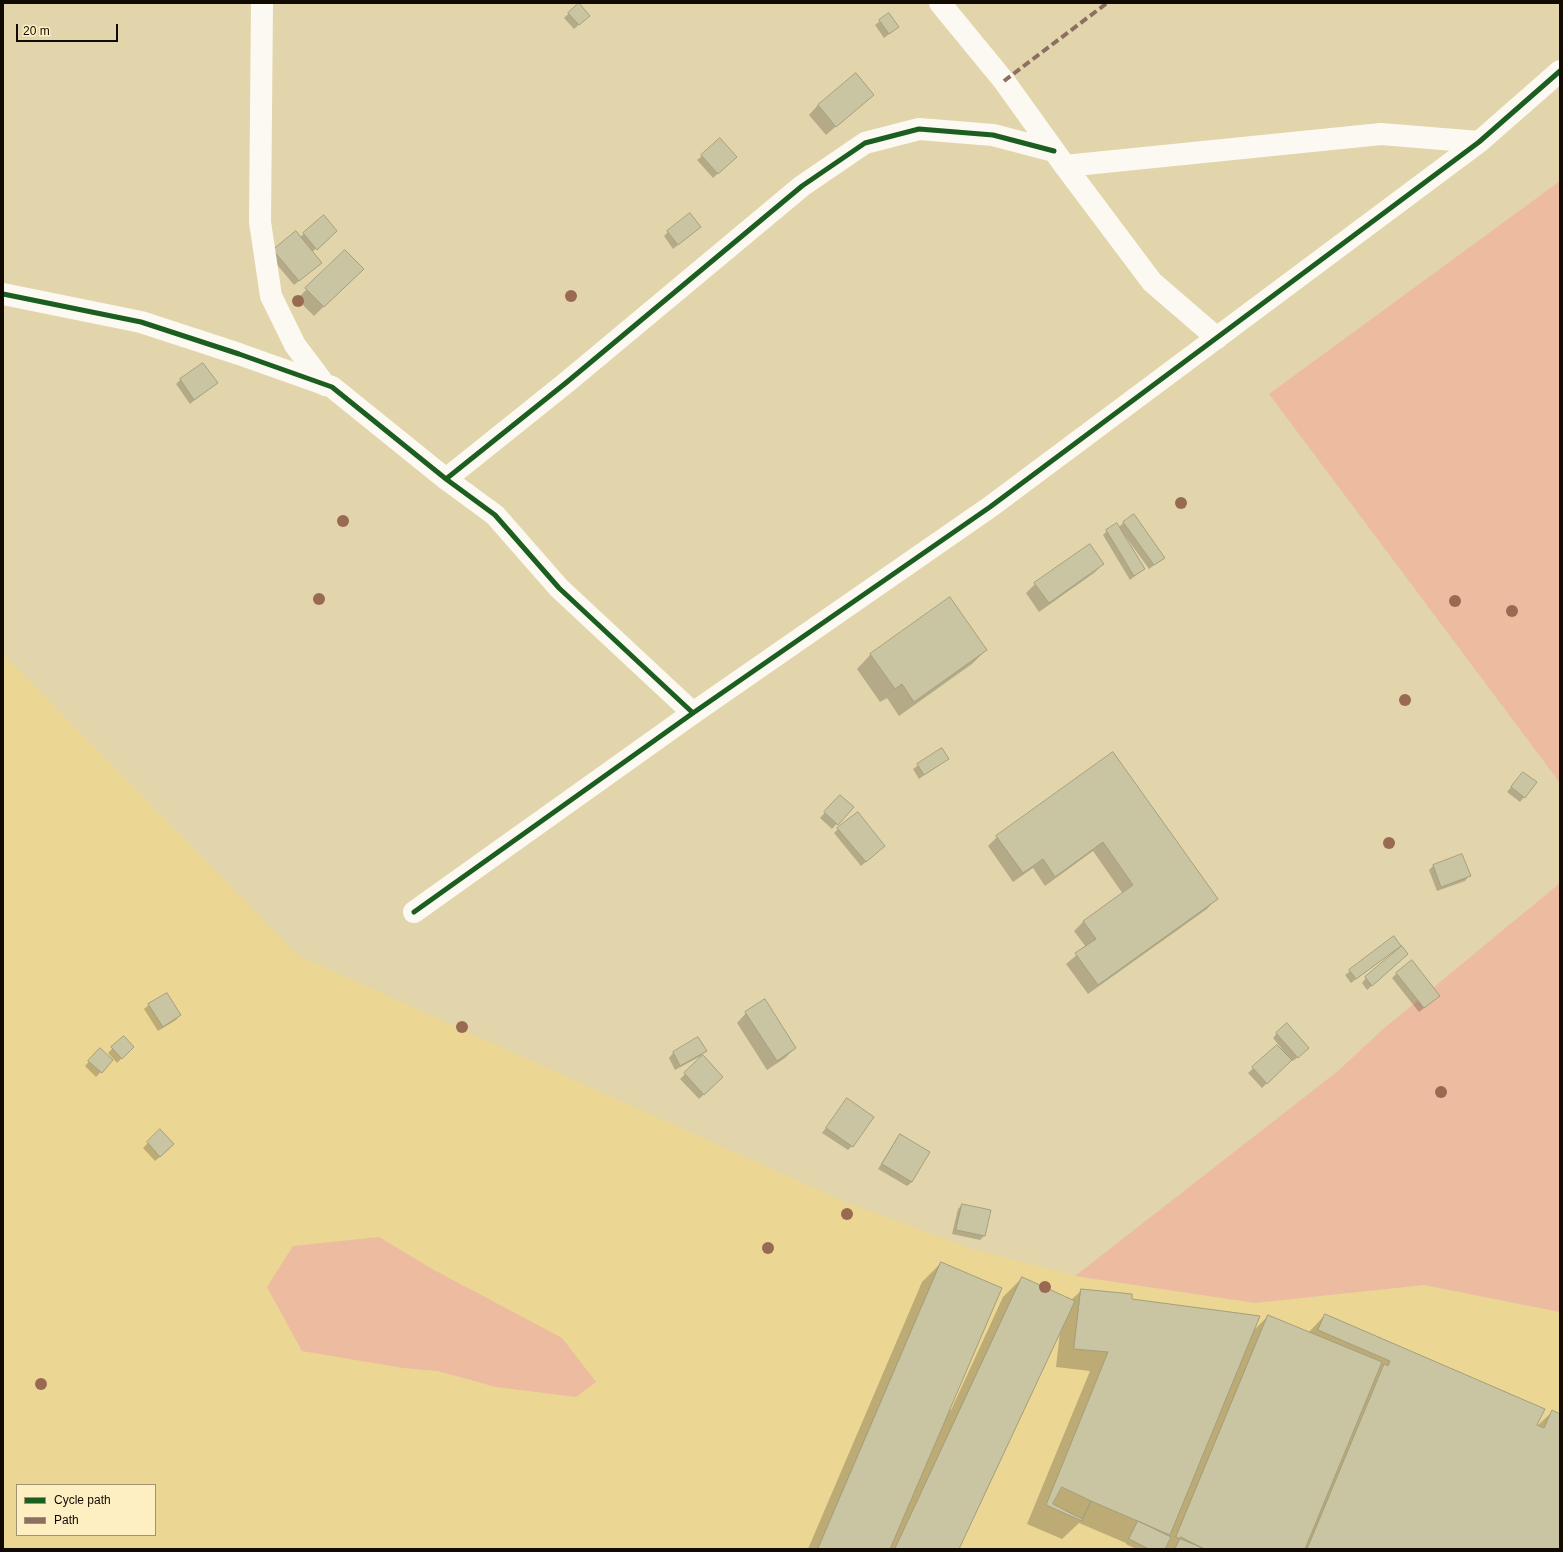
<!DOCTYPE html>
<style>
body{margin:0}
#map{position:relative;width:1563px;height:1552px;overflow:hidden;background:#e3d5ab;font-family:Arial,sans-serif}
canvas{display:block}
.frame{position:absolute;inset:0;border:4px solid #110a00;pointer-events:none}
.legend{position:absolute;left:16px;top:1484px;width:140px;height:52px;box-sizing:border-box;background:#feefc2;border:1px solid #9f9374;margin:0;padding:5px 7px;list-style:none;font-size:12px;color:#110a00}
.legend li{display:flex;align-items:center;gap:8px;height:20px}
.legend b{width:20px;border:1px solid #9f9374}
.scale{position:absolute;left:16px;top:24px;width:102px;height:18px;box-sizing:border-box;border:2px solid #110a00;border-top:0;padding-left:5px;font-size:12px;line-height:14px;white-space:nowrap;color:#110a00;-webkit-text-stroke:3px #feefc2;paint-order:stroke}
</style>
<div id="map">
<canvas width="1563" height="1552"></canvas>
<div class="frame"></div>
<ul class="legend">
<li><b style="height:5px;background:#1b5e20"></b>Cycle path</li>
<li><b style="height:5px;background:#8d6e63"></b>Path</li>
</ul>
<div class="scale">20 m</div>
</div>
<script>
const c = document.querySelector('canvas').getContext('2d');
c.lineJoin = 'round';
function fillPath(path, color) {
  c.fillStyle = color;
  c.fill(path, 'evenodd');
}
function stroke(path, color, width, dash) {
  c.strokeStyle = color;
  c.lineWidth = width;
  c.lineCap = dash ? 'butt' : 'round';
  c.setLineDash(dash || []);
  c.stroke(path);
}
fillPath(new Path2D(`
 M 3,654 L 299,956 L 845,1202 L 972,1249 L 1075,1276 L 1255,1303 L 1424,1285 L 1560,1312 L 1560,1549 L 3,1549 ZM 17,1485 L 155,1485 L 155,1535 L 17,1535 Z`), '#ebd693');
fillPath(new Path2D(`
 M 1560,181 L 1560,783 L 1269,394 Z
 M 1560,883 L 1560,1312 L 1424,1285 L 1255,1303 L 1075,1276 L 1338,1071 L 1382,1030 Z
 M 379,1237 L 434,1270 L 562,1338 L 596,1382 L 576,1397 L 496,1387 L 438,1371 L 403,1368 L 302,1351 L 267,1287 L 293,1246 Z`), '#ecbba0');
fillPath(new Path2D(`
 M 579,4 L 584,20 L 574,29 L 564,18 Z
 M 889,14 L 893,31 L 884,38 L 875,25 Z
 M 872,95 L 826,135 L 809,115 L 818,105 Z
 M 702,156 L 735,157 L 713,178 L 697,160 Z
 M 324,217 L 332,235 L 312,252 L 316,267 L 294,285 L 269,255 L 300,237 Z
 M 695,231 L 673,249 L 664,236 L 668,232 Z
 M 345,251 L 362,269 L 314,316 L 297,299 Z
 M 180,380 L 216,383 L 190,404 L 176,384 Z
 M 1124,522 L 1164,558 L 1149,569 L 1126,537 L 1125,538 L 1144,569 L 1130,580 L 1103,535 L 1107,531 L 1119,527 Z
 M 1103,564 L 1094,573 L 1039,612 L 1026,593 L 1035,584 Z
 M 986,650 L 972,664 L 899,716 L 887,698 L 880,702 L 857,669 L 871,654 Z
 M 941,749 L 947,758 L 919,779 L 913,769 Z
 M 1112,754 L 1216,899 L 1207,909 L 1088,994 L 1066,964 L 1086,947 L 1074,931 L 1083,922 L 1123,894 L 1093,851 L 1045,886 L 1033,868 L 1013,882 L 988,846 L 997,837 Z
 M 1523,773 L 1536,783 L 1520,802 L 1507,792 Z
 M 835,801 L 852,807 L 832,829 L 820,818 Z
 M 838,829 L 879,851 L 861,866 L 834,833 Z
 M 1433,866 L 1469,876 L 1465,881 L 1437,891 L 1429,870 Z
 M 1394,938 L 1395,950 L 1351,983 L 1345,975 Z
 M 1403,958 L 1367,990 L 1362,983 L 1366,978 Z
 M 1397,973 L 1434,1000 L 1419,1012 L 1392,978 Z
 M 149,1005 L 180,1015 L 176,1020 L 158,1031 L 144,1009 Z
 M 746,1013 L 795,1048 L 785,1058 L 767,1070 L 737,1023 Z
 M 1277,1033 L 1303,1053 L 1293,1061 L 1291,1059 L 1262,1088 L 1248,1073 L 1277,1046 L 1285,1055 L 1286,1054 L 1273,1038 Z
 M 124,1037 L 133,1047 L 117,1063 L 108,1053 Z
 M 698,1039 L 705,1051 L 701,1056 L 675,1070 L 669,1058 L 673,1053 Z
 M 100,1049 L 112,1060 L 96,1077 L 85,1066 Z
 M 703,1057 L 722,1077 L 699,1099 L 680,1079 Z
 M 847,1099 L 852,1146 L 848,1150 L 822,1133 Z
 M 160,1131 L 169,1149 L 155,1161 L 143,1148 Z
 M 900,1135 L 929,1152 L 912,1182 L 907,1186 L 878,1169 L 896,1140 Z
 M 962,1205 L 990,1211 L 984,1236 L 980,1240 L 952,1234 L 958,1209 Z
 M 941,1263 L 949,1409 L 951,1410 L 1003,1297 L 1022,1278 L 1071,1300 L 1082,1290 L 1131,1300 L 1253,1331 L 1268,1316 L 1308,1333 L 1325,1315 L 1535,1428 L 1552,1412 L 1560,1415 L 1560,1549 L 1136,1549 L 1126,1544 L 1126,1543 L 1079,1523 L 1062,1539 L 1027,1524 L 1090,1371 L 1056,1367 L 1060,1332 L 958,1549 L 808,1549 L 922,1282 Z`), '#0003');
const building = new Path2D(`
 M 579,3 L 590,16 L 579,25 L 568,13 Z
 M 889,13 L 899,27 L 889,34 L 879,20 Z
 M 856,73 L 874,95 L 836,127 L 818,105 Z
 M 720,138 L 737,157 L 718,174 L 701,155 Z
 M 690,213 L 701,227 L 678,245 L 667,231 Z
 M 324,215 L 337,231 L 317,250 L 303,233 Z
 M 296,231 L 322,263 L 299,281 L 273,250 Z
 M 345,250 L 364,269 L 324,307 L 305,288 Z
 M 203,363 L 218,383 L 194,400 L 180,379 Z
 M 1134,514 L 1165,558 L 1154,565 L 1123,522 Z
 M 1117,523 L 1145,569 L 1134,576 L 1106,530 Z
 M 1090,544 L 1104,564 L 1049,603 L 1034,583 Z
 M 950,597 L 987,650 L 914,702 L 902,684 L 895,689 L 870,654 Z
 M 942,748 L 949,759 L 924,775 L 917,764 Z
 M 1113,752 L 1218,899 L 1098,985 L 1075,953 L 1096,939 L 1083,921 L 1133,885 L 1103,842 L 1055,877 L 1043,859 L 1023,873 L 996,836 Z
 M 1523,772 L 1537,782 L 1525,798 L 1511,787 Z
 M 840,795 L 854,807 L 838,825 L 824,812 Z
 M 858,812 L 885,846 L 866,862 L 837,828 Z
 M 1462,854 L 1471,876 L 1441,887 L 1433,865 Z
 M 1394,936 L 1401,946 L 1356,979 L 1349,970 Z
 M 1402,946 L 1408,954 L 1372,986 L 1365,977 Z
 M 1412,960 L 1440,996 L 1424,1008 L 1396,973 Z
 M 167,993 L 181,1015 L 163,1027 L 148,1004 Z
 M 765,999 L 796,1048 L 777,1061 L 745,1012 Z
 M 1287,1023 L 1309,1048 L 1298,1058 L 1276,1033 Z
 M 124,1036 L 134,1047 L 122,1059 L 111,1047 Z
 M 698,1037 L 707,1051 L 680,1066 L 673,1052 Z
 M 1277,1045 L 1292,1060 L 1267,1084 L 1252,1067 Z
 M 100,1048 L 113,1060 L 102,1073 L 88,1061 Z
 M 703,1055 L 723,1077 L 704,1095 L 684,1073 Z
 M 847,1098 L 874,1117 L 853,1147 L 826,1128 Z
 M 160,1129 L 174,1144 L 160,1157 L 147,1142 Z
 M 900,1134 L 930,1152 L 912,1182 L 882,1164 Z
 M 962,1204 L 991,1210 L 985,1236 L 956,1230 Z
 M 941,1262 L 1002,1288 L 890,1549 L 818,1549 Z
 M 1022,1277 L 1075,1301 L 959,1549 L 895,1549 Z
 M 1081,1289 L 1132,1294 L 1132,1299 L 1260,1316 L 1170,1535 L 1091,1501 L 1082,1521 L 1046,1505 L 1108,1352 L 1074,1349 Z
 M 1325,1314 L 1545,1409 L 1537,1425 L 1544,1428 L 1552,1410 L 1560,1414 L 1560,1549 L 1307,1549 L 1384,1364 L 1388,1366 L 1390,1361 L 1318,1330 Z
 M 1268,1315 L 1382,1362 L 1305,1549 L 1205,1549 L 1176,1537 Z
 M 1062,1487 L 1091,1501 L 1082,1519 L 1053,1504 Z
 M 1138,1521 L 1171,1537 L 1165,1549 L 1149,1549 L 1129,1539 Z
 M 1181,1537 L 1204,1549 L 1175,1549 Z`);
fillPath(building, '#c9c4a1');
stroke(building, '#a49f7d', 1);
stroke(new Path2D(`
 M 262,3 L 260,222 L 271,296 L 295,345 L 325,385
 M 940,3 L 1004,81 L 1065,166 L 1152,282 L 1217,338
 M 1065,166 L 1381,134 L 1479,142
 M 3,294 L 141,322 L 239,354 L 332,387 L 446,479 L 495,515 L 559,588 L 693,713
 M 446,479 L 567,382 L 802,186 L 865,143 L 919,129 L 993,135 L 1054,151
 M 414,912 L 693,713 L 990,507 L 1479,142 L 1560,71`), '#fbf9f2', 22);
stroke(new Path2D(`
 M 1004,81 L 1107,3`), '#8d6e63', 4, [8, 4]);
stroke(new Path2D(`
 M 3,294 L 141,322 L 239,354 L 332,387 L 446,479 L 495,515 L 559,588 L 693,713
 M 446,479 L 567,382 L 802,186 L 865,143 L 919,129 L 993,135 L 1054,151
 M 414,912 L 693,713 L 990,507 L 1479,142 L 1560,71`), '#1b5e20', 5);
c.fillStyle = '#996a51';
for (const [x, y] of [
 [571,296],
 [298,301],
 [1181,503],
 [343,521],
 [319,599],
 [1455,601],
 [1512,611],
 [1405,700],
 [1389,843],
 [462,1027],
 [1441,1092],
 [847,1214],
 [768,1248],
 [1045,1287],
 [41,1384]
]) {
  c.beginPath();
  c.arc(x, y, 6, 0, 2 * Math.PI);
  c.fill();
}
</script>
